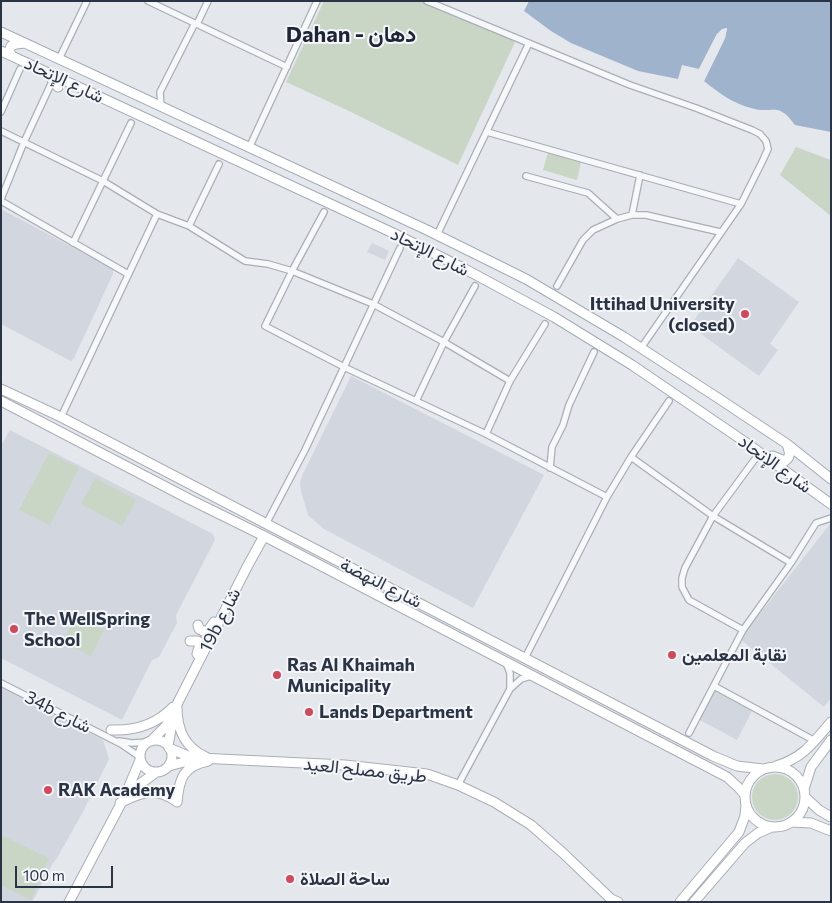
<!DOCTYPE html>
<meta charset="utf-8">
<style>
body{margin:0}
#map{position:relative;width:832px;height:903px;overflow:hidden;background:#e4e7ec;font-family:Commissioner,sans-serif}
canvas{display:block}
.frame{position:absolute;inset:0;border:2px solid #2b3445;pointer-events:none}
.scale{position:absolute;left:15px;top:866px;width:98px;height:22px;box-sizing:border-box;border:2px solid #2b3445;border-top:0;padding-left:6px;font-size:15px;line-height:18px;white-space:nowrap;color:#2b3445;-webkit-text-stroke:4px #f4f6f9;paint-order:stroke}
</style>
<div id="map">
<canvas width="832" height="903"></canvas>
<div class="frame"></div>
<div class="scale">100 m</div>
</div>
<script>
const c = document.querySelector('canvas').getContext('2d');
c.lineJoin = 'round';
function fillPath(path, color) {
  c.fillStyle = color;
  c.fill(path, 'evenodd');
}
function stroke(path, color, width, dash) {
  c.strokeStyle = color;
  c.lineWidth = width;
  c.lineCap = dash ? 'butt' : 'round';
  c.setLineDash(dash || []);
  c.stroke(path);
}
function label(font, color, halo, rows, align = 'center') {
  c.font = font + ' Commissioner,Vazirmatn,sans-serif';
  c.lineWidth = 4;
  c.setLineDash([]);
  c.textBaseline = 'middle';
  c.strokeStyle = halo;
  c.fillStyle = color;
  for (const [text, x, y, turn = 0] of rows) {
    c.save();
    c.translate(x, y);
    c.rotate((+turn || 0) * Math.PI / 180);
    c.textAlign = isNaN(turn) ? turn : align;
    if (halo) c.strokeText(text, 0, 0);
    c.fillText(text, 0, 0);
    c.restore();
  }
}
fillPath(new Path2D(`
 M 1,209 L 113,269 L 113,274 L 74,358 L 71,361 L 1,324 Z
 M 372,243 L 389,251 L 385,260 L 367,252 Z
 M 738,258 L 799,302 L 770,344 L 778,350 L 759,376 L 690,326 Z
 M 351,376 L 544,475 L 473,608 L 324,529 L 308,515 L 301,491 L 300,482 L 303,474 Z
 M 10,430 L 213,534 L 215,540 L 176,615 L 177,623 L 159,657 L 152,660 L 122,720 L 1,658 L 1,446 Z
 M 830,524 L 831,698 L 824,707 L 740,639 Z
 M 1,688 L 103,740 L 109,759 L 83,812 L 57,858 L 53,863 L 32,902 L 1,902 Z
 M 713,690 L 752,711 L 737,740 L 698,719 Z`), '#d2d6de');
fillPath(new Path2D(`
 M 324,1 L 432,1 L 499,30 L 515,42 L 458,165 L 349,111 L 286,82 Z
 M 796,147 L 831,160 L 831,216 L 780,175 Z
 M 548,152 L 581,162 L 577,180 L 543,170 Z
 M 49,453 L 79,468 L 50,525 L 19,510 Z
 M 95,478 L 136,500 L 122,526 L 81,504 Z
 M 76,616 L 104,630 L 91,656 L 63,642 Z
 M752 797a23 23 0 1 1 46 0a23 23 0 1 1-46 0Z
 M 1,835 L 49,858 L 31,900 L 1,885 Z`), '#c9d6c5');
fillPath(new Path2D(`
 M 529,1 L 831,1 L 831,132 L 795,125 C 777,100 773,115 751,108 C 732,103 719,93 704,81 L 725,38 L 727,28 L 717,34 L 699,69 L 682,65 L 678,79 L 638,71 L 571,43 L 551,31 L 524,11 Z`), '#9fb4cc');
fillPath(new Path2D(`
 M 727,28 L 725,38 L 704,81 L 702,80 L 723,37 L 724,31 L 719,36 L 701,71 L 698,72 L 699,69 L 717,34 L 722,29 Z`), '#e4e7ec');
const street = new Path2D(`
 M 148,1 L 287,67
 M 427,1 L 630,85 L 696,108 L 752,130 L 760,134 L 766,141 L 768,149 L 763,160 L 741,204 L 641,348
 M 197,24 L 208,1
 M 59,59 L 87,1
 M 161,106 L 160,92 L 195,23
 M 1,112 L 20,69
 M 1,131 L 103,181 L 157,214 L 189,226 L 245,261 L 268,264 L 292,271 L 373,304 L 444,342 L 510,381
 M 487,132 L 741,204
 M 249,148 L 317,1
 M 526,176 L 588,193 L 617,219
 M 1,199 L 24,142 L 51,84
 M 1,201 L 128,274
 M 324,212 L 292,271 L 265,326 L 344,367 L 486,434 L 607,497
 M 632,215 L 640,175
 M 189,226 L 219,164
 M 437,235 L 529,43
 M 73,243 L 131,123
 M 557,286 L 583,240 L 593,230 L 617,219 L 632,215 L 646,215 L 720,232
 M 416,401 L 444,342 L 475,286
 M 61,417 L 157,214
 M 486,434 L 510,381 L 545,324
 M 631,457 L 713,516 L 791,563
 M 550,468 L 552,447 L 563,425 L 569,405 L 594,352
 M 266,524 L 305,450 L 400,248
 M 743,630 L 689,600 L 682,587 L 682,578 L 685,568 L 713,516 L 755,459
 M 525,658 L 607,497 L 631,457 L 669,401
 M 506,663 L 510,673 L 510,689
 M 1,683 L 121,744 L 140,757
 M 714,686 L 815,741
 M 689,733 L 743,630 L 791,563 L 816,523 L 831,518
 M 119,741 L 132,743 L 148,742
 M 458,785 L 510,689 L 521,679 L 531,676`);
const secondary = new Path2D(`
 M 1,389 L 61,417 L 713,756 L 737,766 L 763,769
 M 1,401 L 189,499 L 264,536 L 727,777 L 739,788 L 745,795
 M 198,625 L 199,629 L 203,631 L 208,631 L 214,622
 M 190,641 L 198,641 L 200,644 L 197,654
 M 177,707 C 177,729 184,747 206,757
 M 111,730 C 135,731 156,725 173,707
 M140 756a16 16 0 1 1 32 0a16 16 0 1 1-32 0Z
 M 151,741 L 166,726 L 171,716 L 247,567 L 264,536
 M 168,746 L 173,718
 M 169,748 L 188,756 L 199,758 L 345,765 L 427,774 L 458,785 L 494,802 L 531,825 L 563,853 L 611,899 L 618,902
 M 169,766 L 195,759
 M 776,766 C 803,758 813,743 831,722
 M745 797a30 30 0 1 1 60 0a30 30 0 1 1-60 0Z
 M 804,789 L 811,767 L 831,740
 M 125,795 L 155,773
 M 805,797 L 819,810 L 831,817
 M 177,802 C 179,779 183,766 208,761
 M 120,803 C 142,792 156,786 177,802
 M 791,822 L 811,823 L 831,831
 M 69,902 L 125,796 L 140,760
 M 680,902 L 739,832 L 745,816 L 746,805
 M 694,902 L 745,843 L 758,833 L 772,827`);
const primary = new Path2D(`
 M 1,32 L 427,230 L 526,279 L 624,337 L 718,398 L 787,444 L 831,479
 M 1,51 L 393,233 L 465,269 L 554,317 L 632,365 L 745,442 L 831,504
 M 12,56 L 9,51 L 11,46 L 16,44 L 25,43
 M 49,75 L 58,87
 M 772,456 L 785,461 C 792,456 789,451 787,444`);
stroke(street, '#a9aeb7', 8);
stroke(secondary, '#a9aeb7', 11);
stroke(primary, '#a3abb8', 11);
stroke(street, '#f7f8fa', 5.5);
stroke(secondary, '#fff', 9);
stroke(primary, '#fff', 9);
for (const [x, y, r, color] of [
 [745,314,5,"#d1495b"],
 [14,629,5,"#d1495b"],
 [672,655,5,"#d1495b"],
 [277,675,5,"#d1495b"],
 [309,712,5,"#d1495b"],
 [48,790,5,"#d1495b"],
 [290,879,5,"#d1495b"]
]) {
  const dot = new Path2D();
  dot.arc(x, y, r, 0, 2 * Math.PI);
  c.fillStyle = color;
  c.fill(dot);
  stroke(dot, '#f4f6f9', 2);
}
label('18px', '#2b3445', '#f4f6f9', [
 ["شارع الإتحاد",64,80,25],
 ["شارع الإتحاد",430,252,27],
 ["شارع الإتحاد",775,464,36],
 ["شارع النهضة",381,583,27],
 ["19b شارع",220,620,-63],
 ["34b شارع",58,712,27],
 ["طريق مصلح العيد",365,770,6]
]);
label('bold 18px', '#2b3445', '#f4f6f9', [
 ["Ittihad University",735,304,"right"],
 ["(closed)",735,325,"right"],
 ["The WellSpring",24,619],
 ["School",24,640],
 ["نقابة المعلمين",682,655],
 ["Ras Al Khaimah",287,665],
 ["Municipality",287,686],
 ["Lands Department",319,712],
 ["RAK Academy",58,790],
 ["ساحة الصلاة",300,879]
], 'left');
label('bold 22px', '#1d2536', '#f4f6f9', [
 ["Dahan - دهان",351,35]
]);
</script>
